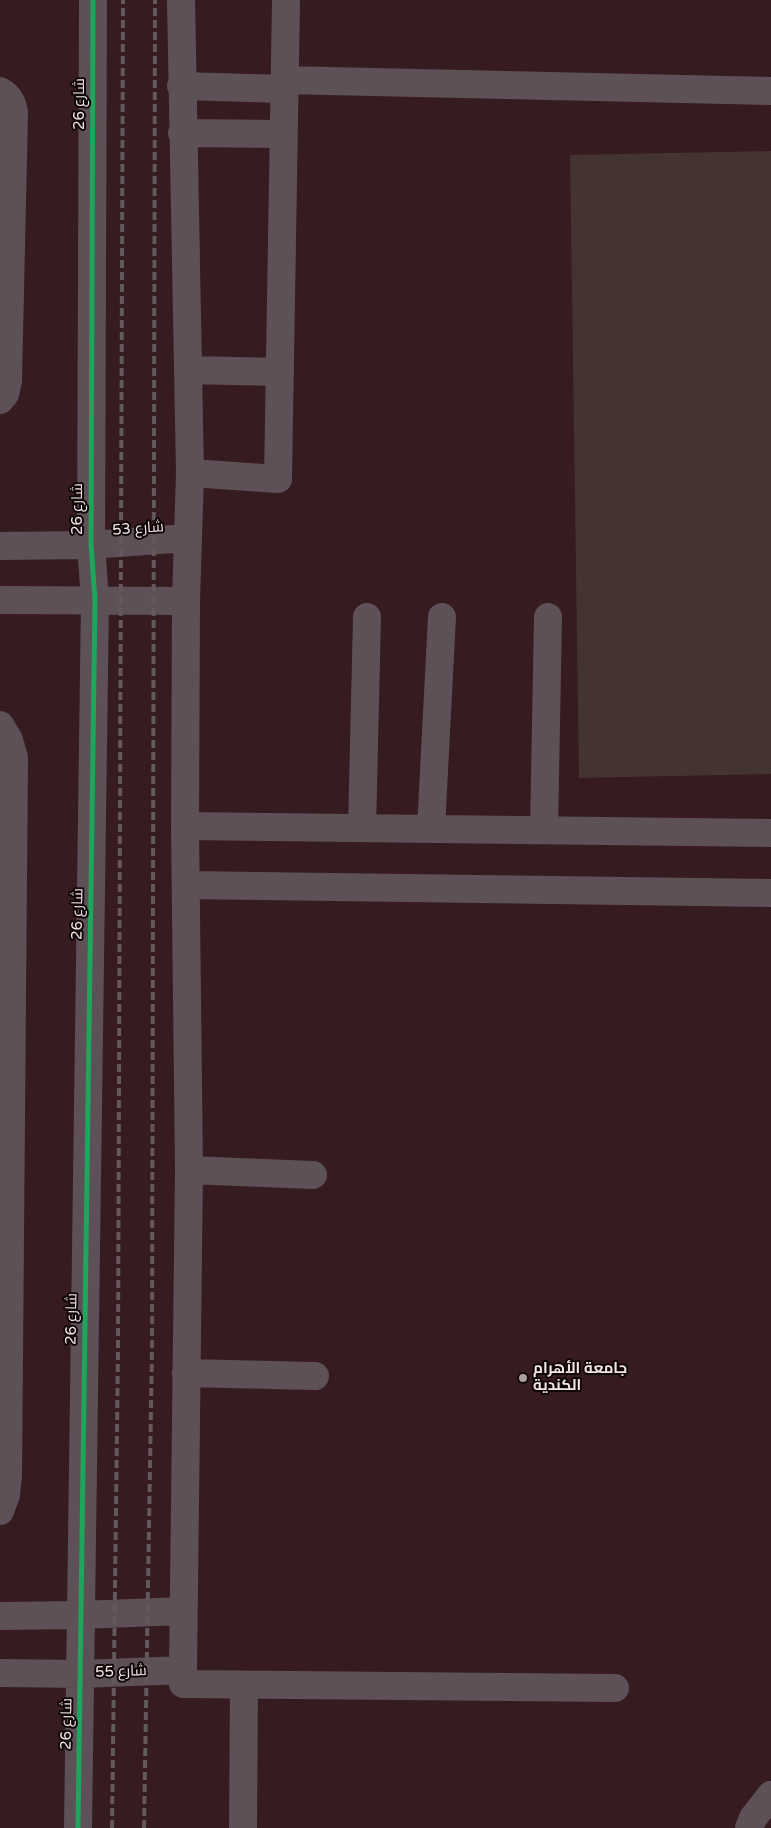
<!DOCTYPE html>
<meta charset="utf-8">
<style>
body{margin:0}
canvas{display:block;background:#281c1e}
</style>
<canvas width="771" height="1828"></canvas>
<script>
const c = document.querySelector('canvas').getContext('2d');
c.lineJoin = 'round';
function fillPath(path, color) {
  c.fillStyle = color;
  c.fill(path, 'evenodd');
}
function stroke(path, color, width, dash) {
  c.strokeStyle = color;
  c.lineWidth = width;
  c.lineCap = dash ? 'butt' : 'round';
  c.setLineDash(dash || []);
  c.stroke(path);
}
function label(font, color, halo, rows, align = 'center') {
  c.font = font + ' "Varela Round",Cairo,sans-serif';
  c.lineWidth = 4;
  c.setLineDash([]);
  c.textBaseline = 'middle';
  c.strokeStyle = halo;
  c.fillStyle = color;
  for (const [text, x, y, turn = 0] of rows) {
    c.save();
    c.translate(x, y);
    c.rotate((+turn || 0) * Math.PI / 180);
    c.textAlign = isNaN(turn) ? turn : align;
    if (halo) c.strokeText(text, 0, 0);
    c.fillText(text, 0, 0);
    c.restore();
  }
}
fillPath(new Path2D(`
 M 0,0 L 771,0 L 771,1828 L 0,1828 Z`), '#361b20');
fillPath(new Path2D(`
 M 771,151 L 771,774 L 579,778 L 570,155 Z`), '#433331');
stroke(new Path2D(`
 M 284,80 L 771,91
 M 181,86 L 284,89
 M 0,91 C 9,96 13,103 14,113 L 8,381 L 5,394 L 0,400
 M 182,133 L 283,134
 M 188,370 L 280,372
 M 190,473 L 278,479 L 286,0
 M 0,546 L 91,545 L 187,538
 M 0,600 L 186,601
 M 0,725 L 9,740 L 14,758 L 8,1476 L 6,1495 L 0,1511
 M 185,826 L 771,833
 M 362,828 L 367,617
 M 431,829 L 442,617
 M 544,830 L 548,617
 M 186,885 L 771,893
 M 189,1170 L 313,1175
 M 186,1373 L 315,1376
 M 0,1616 L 81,1615 L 183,1611
 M 0,1673 L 81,1674 L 183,1670 L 189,1170 L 185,826 L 186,601 L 190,473 L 181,0
 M 183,1684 L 615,1688
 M 78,1828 L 95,600 L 91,545 L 93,0
 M 243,1828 L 244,1685
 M 749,1828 L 753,1818 L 771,1795`), '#5d5057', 28);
stroke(new Path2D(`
 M 112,1828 L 118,1350 L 123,0
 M 144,1828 L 152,1347 L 155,0`), '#64585d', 4, [8, 4]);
stroke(new Path2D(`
 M 78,1828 L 95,600 L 91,545 L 93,0`), '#20a55d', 5);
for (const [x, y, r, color] of [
 [523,1378,5,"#ad9fa1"]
]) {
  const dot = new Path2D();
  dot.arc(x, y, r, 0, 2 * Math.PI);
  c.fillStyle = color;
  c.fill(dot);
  stroke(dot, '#0f0607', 2);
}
label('15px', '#f5e5e7', '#0f0607', [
 ["شارع 26",80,104,-90],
 ["شارع 26",78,509,-90],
 ["شارع 53",138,529,-4],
 ["شارع 26",78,914,-89],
 ["شارع 26",72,1319,-89],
 ["شارع 55",121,1672,-2],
 ["شارع 26",67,1724,-89]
]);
label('bold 15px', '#f5e5e7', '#0f0607', [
 ["جامعة الأهرام",533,1369],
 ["الكندية",533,1386]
], 'left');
</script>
